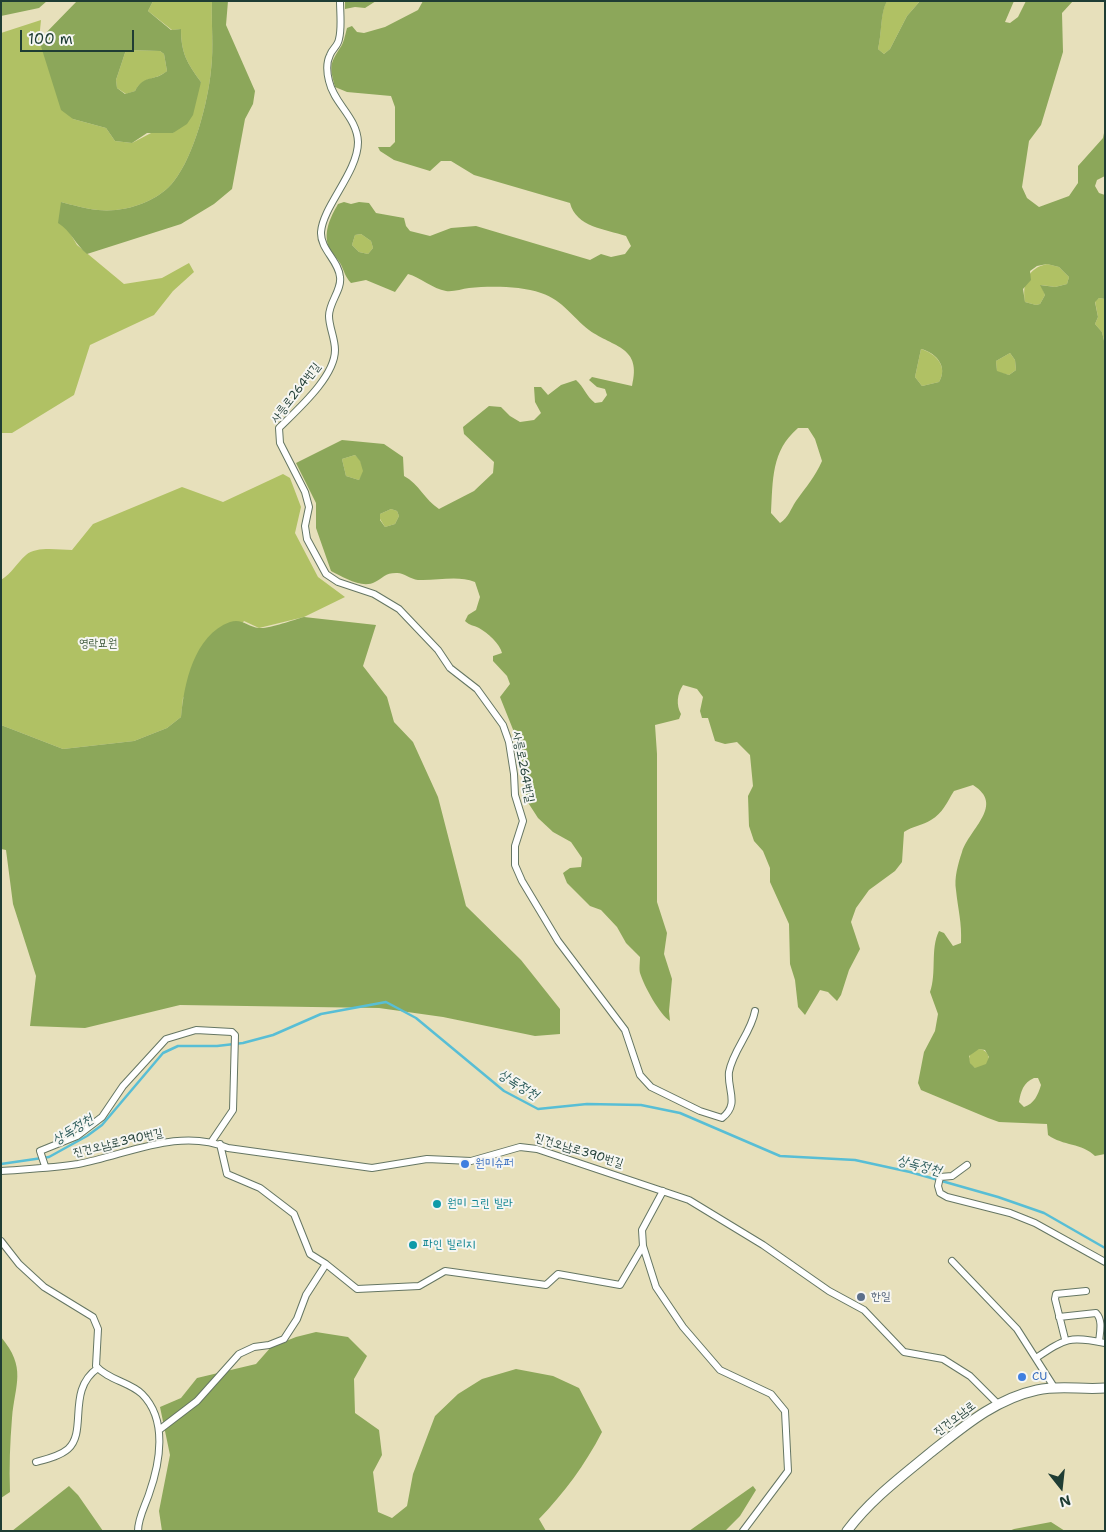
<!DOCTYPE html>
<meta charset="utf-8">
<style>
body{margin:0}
#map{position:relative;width:1106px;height:1532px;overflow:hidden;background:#e7e0bb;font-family:"Shantell Sans",sans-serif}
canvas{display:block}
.frame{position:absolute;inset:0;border:2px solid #1f3d34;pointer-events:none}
.north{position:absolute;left:1036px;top:1462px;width:50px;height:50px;-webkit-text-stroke:4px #f6f6f2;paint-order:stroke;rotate:164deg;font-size:14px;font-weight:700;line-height:20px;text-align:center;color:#1f3d34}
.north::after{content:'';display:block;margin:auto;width:18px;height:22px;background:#1f3d34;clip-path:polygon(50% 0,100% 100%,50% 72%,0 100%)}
.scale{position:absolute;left:20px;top:30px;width:114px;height:22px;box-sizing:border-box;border:2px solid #1f3d34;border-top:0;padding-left:6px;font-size:15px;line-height:18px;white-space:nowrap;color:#1f3d34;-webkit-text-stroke:4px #f6f6f2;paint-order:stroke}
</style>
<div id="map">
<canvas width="1106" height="1532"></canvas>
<div class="frame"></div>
<div class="north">N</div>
<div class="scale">100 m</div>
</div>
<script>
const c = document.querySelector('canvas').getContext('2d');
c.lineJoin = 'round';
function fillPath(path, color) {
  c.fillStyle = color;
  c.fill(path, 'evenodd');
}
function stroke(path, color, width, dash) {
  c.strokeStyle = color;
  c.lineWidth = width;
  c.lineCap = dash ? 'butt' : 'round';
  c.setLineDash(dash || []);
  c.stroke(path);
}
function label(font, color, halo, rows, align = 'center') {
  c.font = font + ' "Shantell Sans","Poor Story",sans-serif';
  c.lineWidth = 4;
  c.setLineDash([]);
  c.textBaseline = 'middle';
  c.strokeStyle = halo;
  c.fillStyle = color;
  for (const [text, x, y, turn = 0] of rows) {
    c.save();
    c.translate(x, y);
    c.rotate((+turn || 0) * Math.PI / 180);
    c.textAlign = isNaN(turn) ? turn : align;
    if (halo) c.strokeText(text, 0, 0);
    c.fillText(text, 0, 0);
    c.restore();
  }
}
fillPath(new Path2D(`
 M 153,1 L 212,1 C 211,24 214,47 211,70 C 208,102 194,156 174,181 C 158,202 124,213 98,210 C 86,209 73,205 61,202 L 67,228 L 77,245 L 124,284 L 162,278 L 189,263 L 194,272 L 173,291 L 154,315 L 90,345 L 74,395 L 12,433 L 1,433 L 1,33 L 41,20 L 39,40 L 73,119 L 106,128 L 115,141 L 132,143 L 153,132 L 173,133 L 201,82 C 187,63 181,53 181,29 L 172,30 L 148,11 Z
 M 887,1 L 920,1 L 907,16 L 890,49 L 884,54 L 878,49 C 882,34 880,12 887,1 Z
 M 126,50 L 160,51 L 164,54 L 167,71 C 155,81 143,76 135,91 L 126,94 L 117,88 L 116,80 Z
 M 361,234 L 371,241 L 373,248 L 368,254 L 359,252 L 352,245 L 355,235 Z
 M 1047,264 L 1059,267 L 1069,277 L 1067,284 L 1055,287 L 1041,285 L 1045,295 L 1040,304 L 1036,305 L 1025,302 C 1022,283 1028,268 1047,264 Z
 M 1099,298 L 1105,299 L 1105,345 L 1102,332 L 1095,324 L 1098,317 L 1095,301 Z
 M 921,349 C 937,354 948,367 939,382 L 922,386 L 915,377 Z
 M 1010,353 L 1015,360 L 1016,370 L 1009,375 L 997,372 L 996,361 Z
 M 355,455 L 360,460 L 364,471 L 359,480 L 346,476 L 342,459 Z
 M 283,474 L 290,478 L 301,507 L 295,533 L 318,577 L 345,597 L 304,617 L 259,628 L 244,621 L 183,698 L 181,717 L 167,728 L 134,741 L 63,749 L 1,725 L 1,580 C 12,573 16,564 26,555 C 36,546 59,550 72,550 L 93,524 L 182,487 L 223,502 Z
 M 391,509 L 397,511 L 399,516 L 395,524 L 385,527 L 380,519 L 380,514 Z
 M969 1059a10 10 0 1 1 20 0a10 10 0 1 1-20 0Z`), '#b0c164');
fillPath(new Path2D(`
 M 1,1 L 47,1 L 39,8 L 1,16 Z
 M 77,1 L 153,1 L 148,11 L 171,30 L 181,29 C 181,53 187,63 201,82 L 193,115 L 187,124 L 173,133 L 147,133 L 132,143 L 115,141 L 106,128 L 73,119 L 61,110 L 39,40 ZM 126,50 L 160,51 L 164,54 L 167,71 C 154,82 144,74 135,91 L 125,94 L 117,88 L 116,80 Z
 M 212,1 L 228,1 L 226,25 L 255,91 L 253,104 L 245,119 L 232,189 L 214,204 L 181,224 L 87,254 C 75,244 71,231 58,223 L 61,202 C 73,205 86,209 98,210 C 124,213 158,202 174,181 C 194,156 208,102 211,70 C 214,47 211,24 212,1 Z
 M 345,1 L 376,1 L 365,8 L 355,7 L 345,9 Z
 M 423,1 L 887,1 C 880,13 882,34 878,49 L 884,54 L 890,49 L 907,16 L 920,1 L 1014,1 L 1005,22 L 1010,23 L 1018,17 L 1026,1 L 1073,1 L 1062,13 L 1063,52 L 1041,125 L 1029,141 L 1022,187 L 1027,198 L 1039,207 L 1069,196 L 1078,183 L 1078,166 L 1103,138 L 1105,128 L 1105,176 L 1097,180 L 1095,186 L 1099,193 L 1105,195 L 1105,299 L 1099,298 L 1095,302 L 1098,317 L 1095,324 L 1102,332 L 1105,345 L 1105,1154 L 1095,1156 C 1082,1143 1063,1146 1048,1135 L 1047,1124 L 999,1122 L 988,1118 L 921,1090 L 918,1083 L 924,1052 L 935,1031 L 938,1014 L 930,992 C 937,973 930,949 939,931 L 944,933 L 953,946 L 961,943 C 962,922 958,910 956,890 C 954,878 958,864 962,852 C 970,828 1005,805 973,785 L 954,791 C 947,802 943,813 931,820 C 923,825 913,826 904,832 L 902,862 L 895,871 L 869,890 L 856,908 L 851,922 L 860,949 L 849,970 L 841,995 L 837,1001 L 828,992 L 820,990 L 805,1015 L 798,1007 L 795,980 L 790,964 L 789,924 L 770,882 L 770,868 L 763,851 L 754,841 L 749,826 L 748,796 L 753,786 L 750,755 L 737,742 L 725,744 L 715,741 L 708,718 L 702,718 L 700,711 L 703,697 L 697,689 L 683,685 C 677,694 676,705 681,714 L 679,719 L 655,725 L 657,754 L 657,902 L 667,933 L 664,954 L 672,979 L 669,1011 L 670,1021 C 660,1015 644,986 640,973 C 639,969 640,962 640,957 L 626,943 L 617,927 L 601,910 L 590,906 L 567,883 L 563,873 L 570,868 L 581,867 L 582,858 L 571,842 L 553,832 L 538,818 L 527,801 L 520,747 L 500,697 L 510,684 L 507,676 L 493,661 L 493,656 L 502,653 C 500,644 488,633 479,628 C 473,625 470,626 465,621 L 468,615 L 476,610 L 480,597 L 475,582 C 457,575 437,581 418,580 C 410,579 403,572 396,573 C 385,573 383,578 375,582 C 362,589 343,577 331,571 L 316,528 L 316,503 L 296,463 L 342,440 L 384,444 L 403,457 L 404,476 C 419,484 425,500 439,509 L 474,491 L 493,473 L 494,462 L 464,434 L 463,427 L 489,406 L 501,407 L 510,416 L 520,422 L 534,420 L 541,413 L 535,402 L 534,387 L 541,387 L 548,395 L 561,385 L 576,380 C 584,387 586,396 595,403 L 602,402 L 607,395 L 605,389 L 597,387 L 589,380 L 592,377 L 632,386 C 642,346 614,348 589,330 C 572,317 564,301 541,293 C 520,286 491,286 469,288 C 462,289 453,292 446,291 C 433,289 420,277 408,274 L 395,292 L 366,280 L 351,283 C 345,277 344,270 340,263 C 337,258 333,254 330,250 C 322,234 330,218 338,204 L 344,202 L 351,204 L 359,202 L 369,203 L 376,213 L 404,218 L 406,226 L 410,231 L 430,236 L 451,228 L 476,226 L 590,260 L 601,254 L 611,257 L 625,254 L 631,246 L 626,236 C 605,229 576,227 570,203 L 474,175 L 451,161 L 441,161 L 430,171 L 394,160 L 380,151 L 378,147 L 390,147 L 395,142 L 395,107 L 391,96 L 347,92 L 335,87 C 330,67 329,65 340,48 C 344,43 345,35 347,28 L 352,26 L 357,32 L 364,33 L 385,27 L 418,10 ZM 361,234 L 371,241 L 373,248 L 368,254 L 359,252 L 352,245 L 355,235 ZM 1047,264 L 1059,267 L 1069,277 L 1067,284 L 1055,287 L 1040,285 L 1045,295 L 1040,304 L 1036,305 L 1025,302 L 1023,289 L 1031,280 L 1030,271 L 1037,266 ZM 921,349 C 937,353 948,367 939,382 L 922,386 L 915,377 ZM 1010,353 L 1015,360 L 1016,370 L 1009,375 L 997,371 L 996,361 ZM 798,428 L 808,428 L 815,439 L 822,461 C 815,477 806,487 796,501 C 790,510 789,517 780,523 L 771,513 C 773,480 771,451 798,428 ZM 355,455 L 360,461 L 363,471 L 359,480 L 346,476 L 342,459 ZM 391,509 L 397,511 L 399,516 L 395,524 L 385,527 L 380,520 L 380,514 ZM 979,1049 L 985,1050 L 989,1057 L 986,1064 L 975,1068 L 970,1063 L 969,1056 ZM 1034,1078 L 1038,1078 L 1041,1085 C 1038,1095 1034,1104 1024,1107 L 1019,1102 C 1021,1091 1023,1083 1034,1078 Z
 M 304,617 L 376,625 L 363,666 L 387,697 L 394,722 L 413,742 L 438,797 L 466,906 L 521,960 L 560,1009 L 560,1034 L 535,1036 L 443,1017 L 379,1008 L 180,1005 L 85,1028 L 30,1026 L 36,976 L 13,904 L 6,850 L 1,849 L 1,725 L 63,749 L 134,741 L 167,728 L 181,717 C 184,684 194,635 230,622 C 242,618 248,627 259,628 C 269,629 293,620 304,617 Z
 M 316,1332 L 348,1337 L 367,1356 L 354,1379 L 355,1413 L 379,1430 L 382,1455 L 373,1472 L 378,1512 L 392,1518 L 407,1506 L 413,1474 L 435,1416 L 458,1394 L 482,1379 L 516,1369 L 553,1376 L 579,1388 L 602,1432 C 585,1465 564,1493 539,1519 L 546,1531 L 162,1531 L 159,1511 L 170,1455 L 160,1407 L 181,1398 L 197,1378 L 256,1364 L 271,1347 L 296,1337 Z
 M 1,1337 C 27,1368 15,1384 12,1418 C 10,1443 9,1467 10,1492 L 1,1498 Z
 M 69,1486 L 78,1495 L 103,1531 L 12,1531 Z
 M 753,1486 L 756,1490 L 740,1516 L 725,1531 L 689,1531 Z
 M 1051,1522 L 1065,1531 L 1009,1531 L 1014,1529 Z`), '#8ca75a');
stroke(new Path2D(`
 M 1,1164 L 49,1157 L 87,1136 L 102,1125 L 163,1053 L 178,1046 L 217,1046 L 243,1043 L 273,1035 L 321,1014 L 386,1002 L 416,1018 L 504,1091 L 538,1109 L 587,1104 L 641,1105 L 680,1113 L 780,1156 L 855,1160 L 910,1172 L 998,1197 L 1044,1213 L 1105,1248`), '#58bed5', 2.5);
const street = new Path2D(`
 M 340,1 C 340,13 342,28 339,39 C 338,46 332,49 330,55 C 326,63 327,73 329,81 C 334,104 357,117 358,142 C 358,172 323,206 321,232 C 320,249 339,261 340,277 C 342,290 329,302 329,316 C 329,327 335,338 335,350 C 335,377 297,410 279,428 L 280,443 L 305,492 L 309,507 L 305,526 L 307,539 L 326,574 L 338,582 L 374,594 L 399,609 L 438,650 L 450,668 L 477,689 L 503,725 L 509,742 L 514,774 L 515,795 L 523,821 L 515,846 L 515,865 L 522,881 L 558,941 L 625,1030 L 640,1075 L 651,1087 L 700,1111 L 722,1118 C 740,1104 727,1090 729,1072 C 733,1050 751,1033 755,1011
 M 220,1144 L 227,1174 L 260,1188 L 294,1214 L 310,1254 L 326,1264 L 357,1289 L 419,1286 L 445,1271 L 546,1285 L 558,1274 L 620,1285 L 643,1246
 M 967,1165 L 952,1176 L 940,1177 L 938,1186 L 940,1193 L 947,1197 L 1010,1213 L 1035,1223 L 1105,1262
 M 45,1166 L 40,1151 L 77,1136 L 102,1117 L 123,1086 L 166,1039 L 196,1030 L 232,1032 L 235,1035 L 233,1110 L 212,1141
 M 1,1171 C 27,1169 53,1168 78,1164 C 127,1155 179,1127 228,1148 L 372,1168 L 427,1159 L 471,1161 L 520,1147 L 537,1149 L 689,1200 L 763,1245 L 829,1291 L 864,1310 L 904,1352 L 943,1359 L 970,1376 L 998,1404
 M 663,1191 L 642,1230 L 643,1246 L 656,1287 L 683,1327 L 720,1370 L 771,1394 L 785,1411 L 788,1471 L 743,1531
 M 1,1241 L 19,1264 L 44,1287 L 93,1317 L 98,1329 L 96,1366 C 108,1380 130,1382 142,1394 C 168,1420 160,1463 149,1494 C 145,1506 138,1518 138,1531
 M 952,1261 L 1017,1329 L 1054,1387
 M 1059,1317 L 1096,1313 C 1103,1320 1100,1332 1099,1342
 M 1065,1339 L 1055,1299 L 1056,1294 L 1086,1291
 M 1036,1358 C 1066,1338 1069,1336 1105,1343
 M 159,1430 L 197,1401 L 239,1354 L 254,1347 L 269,1345 L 284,1339 L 297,1319 L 306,1295 L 326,1264
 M 36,1462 C 47,1459 60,1456 68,1449 C 88,1431 66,1390 98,1368`);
const secondary = new Path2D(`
 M 847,1531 C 870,1500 901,1477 930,1453 C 963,1427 995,1399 1037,1390 C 1060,1385 1082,1390 1105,1388`);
stroke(street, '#657663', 8);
stroke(secondary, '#657663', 11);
stroke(street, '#fff', 6);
stroke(secondary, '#fff', 9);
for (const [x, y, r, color] of [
 [465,1164,5,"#3f7fe0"],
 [437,1204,5,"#0f9aa8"],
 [413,1245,5,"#0f9aa8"],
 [861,1297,5,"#5c6f8a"],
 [1022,1377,5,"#3f7fe0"]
]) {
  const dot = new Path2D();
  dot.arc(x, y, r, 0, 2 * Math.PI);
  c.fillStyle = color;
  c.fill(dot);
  stroke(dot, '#f6f6f2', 2);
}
label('12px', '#1f3d34', '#f6f6f2', [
 ["사릉로264번길",296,393,-52],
 ["사릉로264번길",523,767,79],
 ["진건오남로390번길",118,1143,-13],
 ["진건오남로390번길",579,1151,17],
 ["진건오남로",955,1419,-37]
]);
label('12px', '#435e40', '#f6f6f2', [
 ["영락묘원",98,644]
]);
label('12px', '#366cbe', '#f6f6f2', [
 ["원미슈퍼",475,1164],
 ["CU",1032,1377]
], 'left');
label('12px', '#0d838f', '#f6f6f2', [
 ["원미 그린 빌라",447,1204],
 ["파인 빌리지",423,1245]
], 'left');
label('12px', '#4e5e75', '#f6f6f2', [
 ["한일",871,1297]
], 'left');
label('italic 14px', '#2d5d5c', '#f6f6f2', [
 ["상독정천",518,1085,32],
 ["상독정천",73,1130,-32],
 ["상독정천",919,1166,15]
]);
</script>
